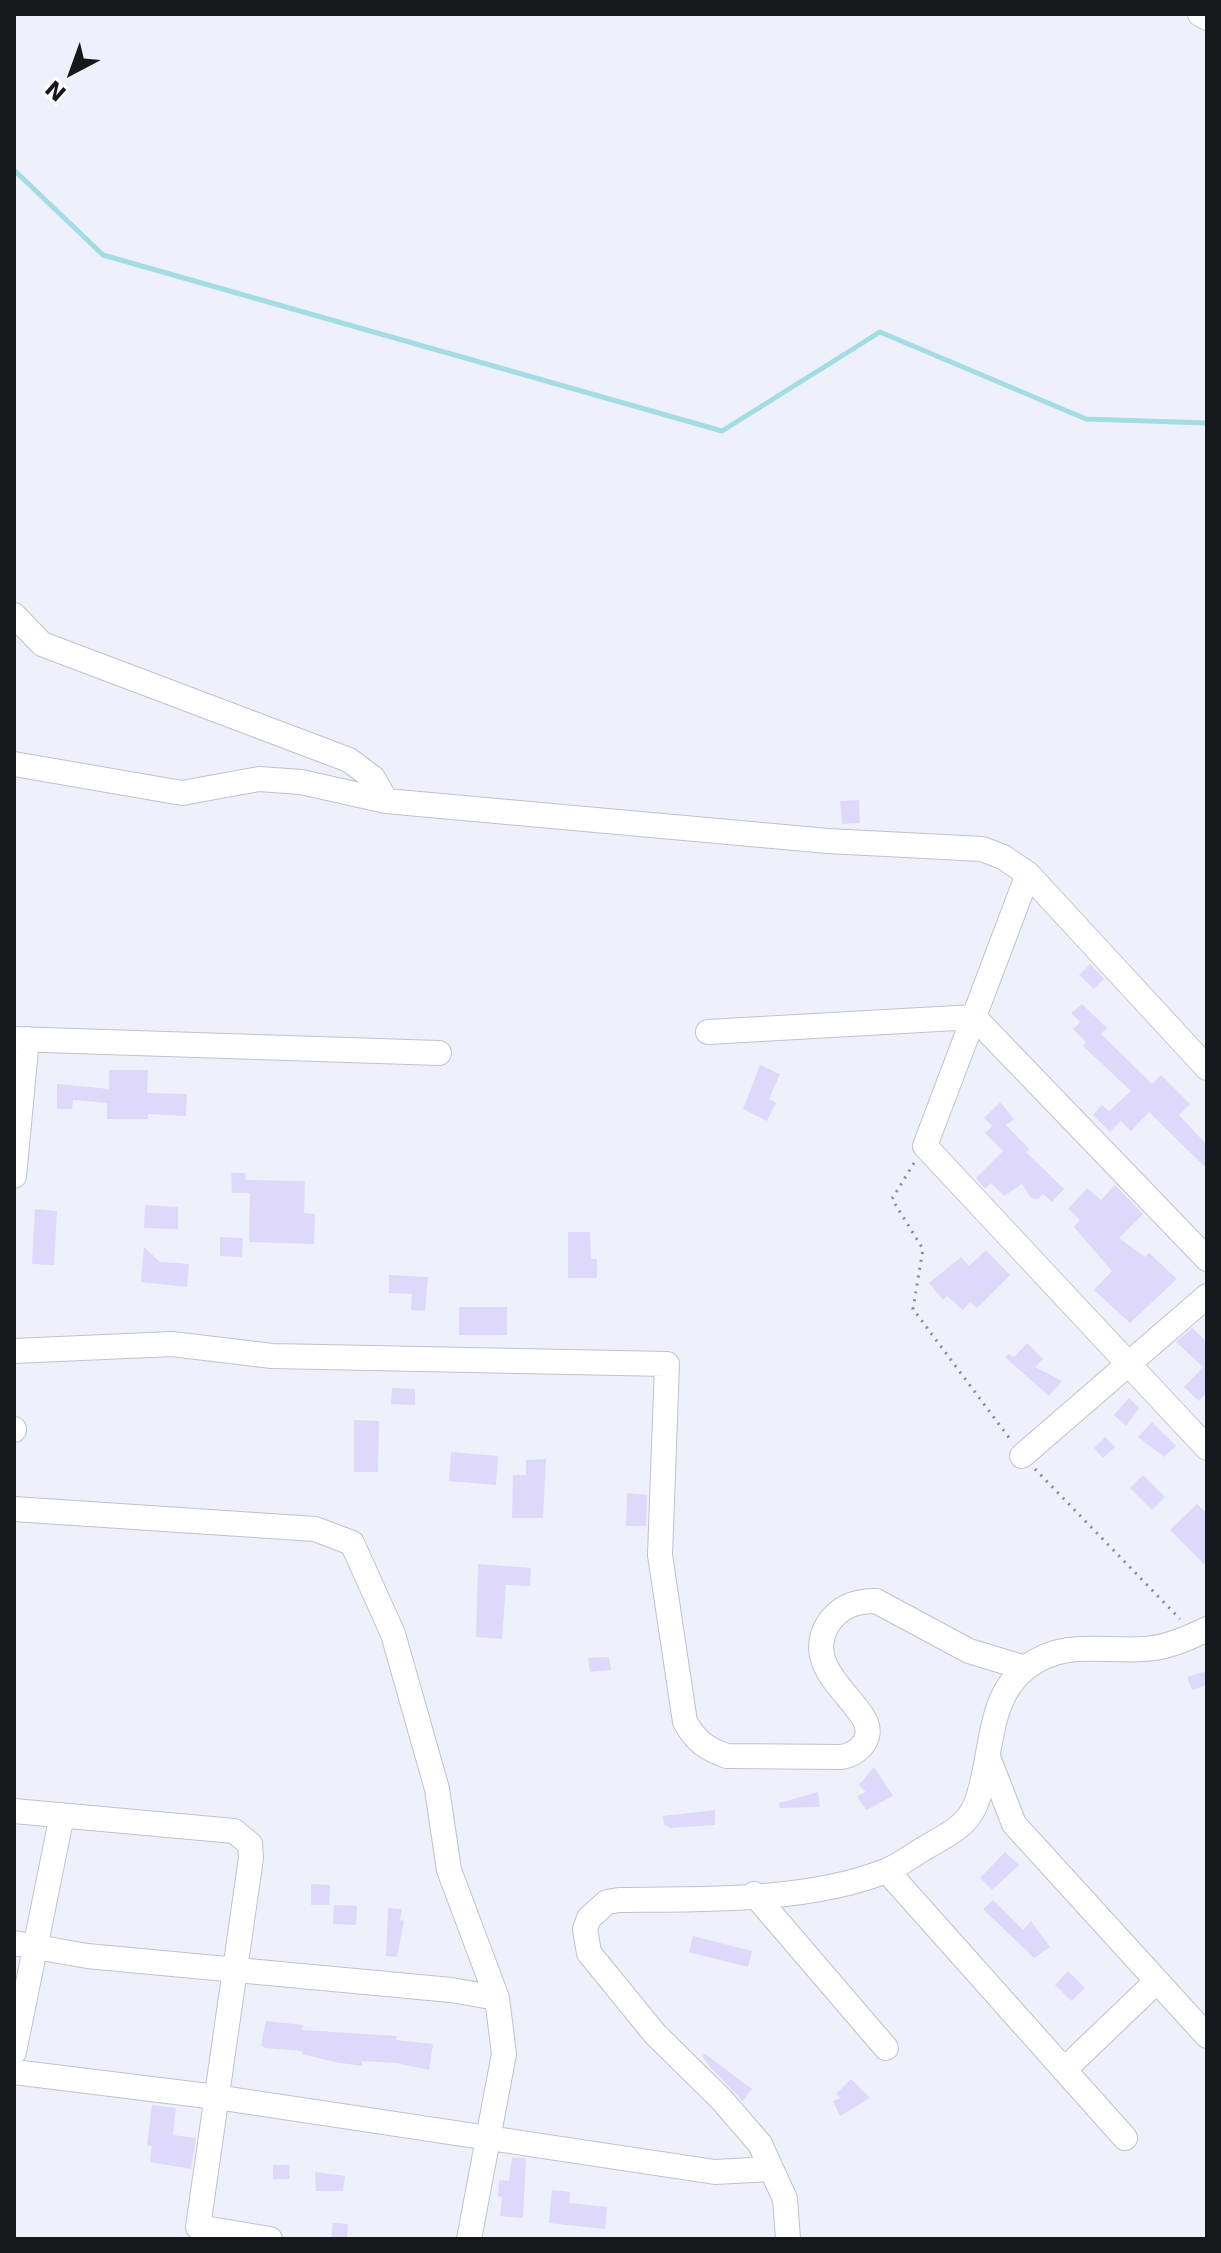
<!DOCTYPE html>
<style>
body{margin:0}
#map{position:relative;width:1221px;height:2253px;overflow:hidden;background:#eef1fb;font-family:"DejaVu Sans",sans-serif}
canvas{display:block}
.frame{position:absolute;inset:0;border:16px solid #17181c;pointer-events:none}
.north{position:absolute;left:32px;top:32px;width:80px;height:80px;-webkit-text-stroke:6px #fefefe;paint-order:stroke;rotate:221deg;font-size:22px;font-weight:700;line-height:32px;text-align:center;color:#17181c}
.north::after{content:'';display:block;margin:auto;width:28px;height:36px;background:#17181c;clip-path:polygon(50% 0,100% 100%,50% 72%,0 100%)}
</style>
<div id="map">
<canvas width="1221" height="2253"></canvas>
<div class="frame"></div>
<div class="north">N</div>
</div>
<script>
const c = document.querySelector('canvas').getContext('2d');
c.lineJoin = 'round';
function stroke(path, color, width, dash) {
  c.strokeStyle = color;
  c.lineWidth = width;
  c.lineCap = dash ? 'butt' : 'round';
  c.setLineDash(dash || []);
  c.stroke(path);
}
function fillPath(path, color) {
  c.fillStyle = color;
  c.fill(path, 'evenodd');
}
stroke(new Path2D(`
 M 14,170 L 103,255 L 722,431 L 880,332 L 1086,419 L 1207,423`), '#a4dce4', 5);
fillPath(new Path2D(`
 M 859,800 L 860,823 L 842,824 L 840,801 Z
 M 1090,964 L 1104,979 L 1094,989 L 1079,975 Z
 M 1082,1004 L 1107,1028 L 1101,1034 L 1152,1084 L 1161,1075 L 1190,1104 L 1179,1115 L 1207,1145 L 1207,1169 L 1149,1112 L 1131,1131 L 1121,1121 L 1110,1132 L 1093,1115 L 1102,1105 L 1109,1111 L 1131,1091 L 1083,1046 L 1086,1042 L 1073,1029 L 1080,1022 L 1071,1013 Z
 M 760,1065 L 780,1074 L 769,1099 L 776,1103 L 767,1121 L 743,1109 Z
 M 109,1070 L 148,1070 L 147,1093 L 187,1094 L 186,1116 L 148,1114 L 148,1119 L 107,1119 L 107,1103 L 73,1100 L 72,1109 L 57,1109 L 57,1084 L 109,1089 Z
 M 1000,1102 L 1014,1119 L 1006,1125 L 1029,1149 L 1026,1152 L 1064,1189 L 1052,1202 L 1043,1194 L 1038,1199 L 1031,1198 L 1022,1184 L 1004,1196 L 991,1183 L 985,1189 L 976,1178 L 1003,1151 L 985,1133 L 992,1126 L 984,1118 Z
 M 231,1173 L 245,1173 L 246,1180 L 305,1181 L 304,1213 L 315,1214 L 314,1244 L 249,1242 L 250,1193 L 232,1193 Z
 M 1115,1185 L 1143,1214 L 1119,1238 L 1145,1257 L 1149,1253 L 1177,1279 L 1130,1323 L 1094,1290 L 1112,1271 L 1074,1227 L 1080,1220 L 1068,1209 L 1087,1188 L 1101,1200 Z
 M 145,1205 L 178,1207 L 178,1229 L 144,1228 Z
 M 35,1209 L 57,1211 L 54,1265 L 32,1264 Z
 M 568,1232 L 590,1232 L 591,1259 L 597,1259 L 597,1278 L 568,1278 Z
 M 220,1237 L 243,1238 L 242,1257 L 220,1256 Z
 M 144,1247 L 160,1262 L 189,1264 L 187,1287 L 141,1282 Z
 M 986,1250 L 1010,1275 L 977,1308 L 970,1302 L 963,1310 L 947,1296 L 943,1300 L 929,1283 L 961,1257 L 969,1266 Z
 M 389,1275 L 428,1277 L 425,1311 L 411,1310 L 412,1294 L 389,1293 Z
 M 459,1307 L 507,1307 L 507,1335 L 459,1335 Z
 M 1192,1328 L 1207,1342 L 1207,1392 L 1199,1401 L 1184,1387 L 1203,1367 L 1176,1342 Z
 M 1027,1343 L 1043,1359 L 1035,1367 L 1062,1381 L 1049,1396 L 1006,1358 L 1008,1354 L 1014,1357 Z
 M 392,1388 L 415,1389 L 415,1405 L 391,1404 Z
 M 1129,1398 L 1139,1408 L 1126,1426 L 1114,1415 Z
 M 354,1420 L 379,1421 L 378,1472 L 354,1472 Z
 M 1152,1422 L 1176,1446 L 1164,1457 L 1138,1437 Z
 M 1105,1437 L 1115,1447 L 1103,1458 L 1094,1448 Z
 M 451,1452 L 498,1456 L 496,1485 L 449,1481 Z
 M 546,1459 L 543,1518 L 512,1518 L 513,1475 L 526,1475 L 526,1460 Z
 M 1143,1475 L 1165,1497 L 1152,1510 L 1130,1488 Z
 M 627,1493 L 647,1495 L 646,1526 L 626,1526 Z
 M 1197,1504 L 1207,1513 L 1207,1567 L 1170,1530 Z
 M 478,1564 L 531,1568 L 530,1586 L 506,1585 L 502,1639 L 476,1637 Z
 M 609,1657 L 611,1670 L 590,1672 L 588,1658 Z
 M 1207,1671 L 1207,1685 L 1192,1690 L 1187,1677 Z
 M 874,1767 L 893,1796 L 866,1810 L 857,1796 L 866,1792 L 859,1785 Z
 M 818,1792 L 820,1807 L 780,1808 L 779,1803 Z
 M 715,1810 L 715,1825 L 671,1828 L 664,1825 L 663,1816 Z
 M 1005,1852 L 1019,1865 L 992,1890 L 980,1878 Z
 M 311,1884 L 330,1885 L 329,1905 L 311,1905 Z
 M 993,1900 L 1023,1930 L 1031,1921 L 1050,1947 L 1034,1958 L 983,1909 Z
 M 334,1905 L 357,1906 L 356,1925 L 333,1924 Z
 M 388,1908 L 402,1909 L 400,1920 L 404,1921 L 397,1957 L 386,1956 Z
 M 693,1936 L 752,1951 L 748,1967 L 689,1952 Z
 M 1068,1971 L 1085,1988 L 1071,2001 L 1055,1985 Z
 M 266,2021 L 303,2025 L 302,2030 L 397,2036 L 396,2040 L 433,2044 L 429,2070 L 396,2063 L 362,2061 L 362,2066 L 334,2062 L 302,2054 L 302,2051 L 265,2048 L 261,2045 Z
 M 705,2054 L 752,2089 L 743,2101 L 711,2068 L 702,2056 Z
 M 851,2079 L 870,2098 L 840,2116 L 833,2101 L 840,2098 L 836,2094 Z
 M 152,2105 L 176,2108 L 173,2135 L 196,2138 L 191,2169 L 150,2162 L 152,2146 L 147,2145 Z
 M 512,2157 L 526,2159 L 523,2218 L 500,2216 L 502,2197 L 498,2196 L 499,2180 L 509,2181 Z
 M 273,2165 L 289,2165 L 290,2179 L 273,2179 Z
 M 315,2172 L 345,2176 L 343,2191 L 316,2191 Z
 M 552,2190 L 570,2192 L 569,2203 L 607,2207 L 605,2229 L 549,2223 Z
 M 333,2223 L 348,2224 L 347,2239 L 331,2239 Z`), '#ded8fa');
const minor = new Path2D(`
 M 1200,14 L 1207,18
 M 14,615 L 42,644 L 349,760 L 373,778 L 386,801
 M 14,764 L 182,793 L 259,779 L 301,782 L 386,801 L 828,841 L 982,849 L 1003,857 L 1028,874 L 1207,1068
 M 1028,874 L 925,1146 L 1207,1448
 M 708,1032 L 974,1017 L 1207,1259
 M 14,1039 L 439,1053
 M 14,1176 L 27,1039
 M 14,1351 L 172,1344 L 272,1356 L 667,1364 L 660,1555 L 685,1722 C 696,1741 706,1749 727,1756 L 841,1757 C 860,1754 876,1736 863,1717 C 845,1689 805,1662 828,1624 C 840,1606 856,1601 876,1601 L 969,1651 L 1025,1668
 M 14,1429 L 14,1430
 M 1022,1456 L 1207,1296
 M 14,1509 L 315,1529 L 352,1543 L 393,1634 L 437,1789 L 449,1870 L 497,1998 L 504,2054 L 469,2239
 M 988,1757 L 1014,1824 L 1207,2036
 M 14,1811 L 234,1831 L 250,1844 L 251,1858 L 198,2227 L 270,2239
 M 887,1871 L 1125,2138
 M 754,1894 L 886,2048
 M 14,1943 L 87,1956 L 451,1990 L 497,1998
 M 14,2052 L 62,1815
 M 1064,2070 L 1157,1981
 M 14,2072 L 216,2097 L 715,2172 L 771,2169
 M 788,2239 L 785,2199 L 760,2144 L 721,2099 L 655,2034 L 589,1953 L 585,1929 L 589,1918 L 607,1902 L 619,1900 C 703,1899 805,1902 883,1872 C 900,1866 915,1853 930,1845 C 949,1834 966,1826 975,1806 C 994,1761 984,1699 1027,1667 C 1064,1639 1102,1652 1144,1649 C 1166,1648 1187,1639 1207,1629`);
stroke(minor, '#c0c2cc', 26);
stroke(new Path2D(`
 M 914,1163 L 892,1199 L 923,1249 L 913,1309 L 1010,1439
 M 1035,1469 L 1180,1619`), '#898b92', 3, [2, 6]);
stroke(minor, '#fff', 24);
</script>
